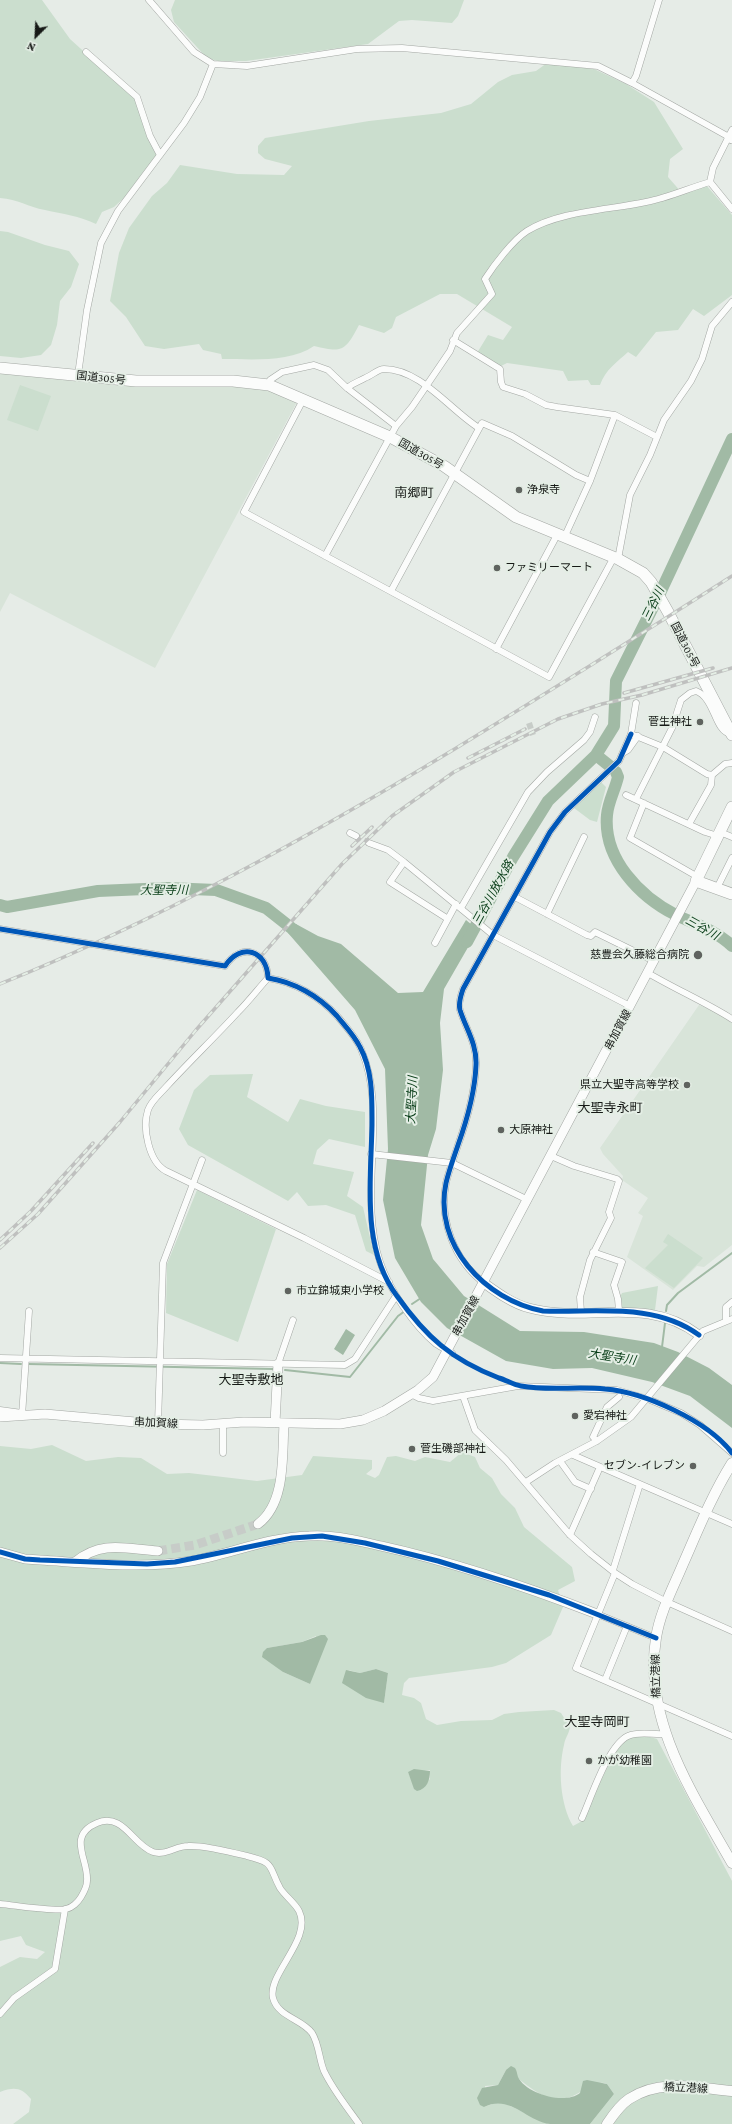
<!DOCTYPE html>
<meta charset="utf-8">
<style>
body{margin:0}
#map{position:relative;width:732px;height:2124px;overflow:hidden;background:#e6ece7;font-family:"Crimson Pro",serif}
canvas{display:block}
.north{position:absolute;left:16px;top:16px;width:40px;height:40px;-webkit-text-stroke:3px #e4eee5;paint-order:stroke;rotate:204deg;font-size:11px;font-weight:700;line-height:16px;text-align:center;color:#161916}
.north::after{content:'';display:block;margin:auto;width:14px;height:18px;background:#161916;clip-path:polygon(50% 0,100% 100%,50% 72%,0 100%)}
</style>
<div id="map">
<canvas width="732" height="2124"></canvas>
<div class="north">N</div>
</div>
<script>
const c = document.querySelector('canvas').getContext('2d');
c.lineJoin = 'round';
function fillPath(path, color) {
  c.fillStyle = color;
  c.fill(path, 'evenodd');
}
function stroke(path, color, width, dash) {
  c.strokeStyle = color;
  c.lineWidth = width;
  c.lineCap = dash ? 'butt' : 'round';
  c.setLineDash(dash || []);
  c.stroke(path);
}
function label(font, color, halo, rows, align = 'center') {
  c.font = font + ' "Crimson Pro","Noto Sans JP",serif';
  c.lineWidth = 4;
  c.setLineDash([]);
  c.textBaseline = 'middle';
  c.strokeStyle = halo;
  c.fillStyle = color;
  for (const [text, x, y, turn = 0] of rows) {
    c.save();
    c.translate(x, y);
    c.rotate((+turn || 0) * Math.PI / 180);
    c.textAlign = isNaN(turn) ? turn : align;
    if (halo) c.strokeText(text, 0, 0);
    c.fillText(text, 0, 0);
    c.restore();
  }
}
fillPath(new Path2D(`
 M 0,372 L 241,386 L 271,390 L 298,400 L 155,668 L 10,593 L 0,612 Z
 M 699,1005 L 716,1012 L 732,1023 L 732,1245 L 704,1267 L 697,1266 L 673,1290 L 627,1257 L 643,1216 L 638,1213 L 648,1198 L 622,1180 L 623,1176 L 603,1154 L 600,1148 Z`), '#d8e4d9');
fillPath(new Path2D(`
 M 0,0 L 42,0 L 70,39 L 134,97 L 158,155 L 144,171 L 125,197 L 114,207 L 102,212 L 96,224 C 79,216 63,214 45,210 C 28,207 18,199 0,198 Z
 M 175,0 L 464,0 L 458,16 L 452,23 L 412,20 L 399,21 L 368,44 L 246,61 L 218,61 L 207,58 L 174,22 L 171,10 Z
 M 547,63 L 594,69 L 626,84 L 654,102 L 683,149 L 670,159 L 668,177 L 682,193 L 706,185 L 732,215 L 732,295 L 704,316 L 693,309 L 678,330 L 656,332 L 636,357 L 628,352 C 617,362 605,370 600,385 L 591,385 L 588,380 L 568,381 L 563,371 L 507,363 L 501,366 L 477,353 L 488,335 L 503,340 L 512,327 L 457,294 L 440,294 L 396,317 L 392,328 L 384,333 L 359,325 C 345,351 343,353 314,346 C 289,363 251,359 222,359 L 221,354 L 203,350 L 199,344 L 164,349 L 145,346 L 126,317 L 110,301 L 119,253 L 129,228 L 152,196 L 167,183 L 180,165 L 237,174 L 284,175 L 292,166 L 265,159 L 258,153 L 258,146 L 265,138 L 369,121 L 441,113 L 471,104 L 498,82 L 512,75 L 536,71 Z
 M 0,231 L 8,232 L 45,245 L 69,251 L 79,264 L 71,287 L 60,301 L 57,325 L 51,345 L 41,355 L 21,358 L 0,356 Z
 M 20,385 L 51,396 L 38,431 L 7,420 Z
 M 601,782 L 606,787 L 597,822 L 590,820 L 574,808 Z
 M 253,1074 L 247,1097 L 288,1122 L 300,1099 L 326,1106 L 365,1112 L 365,1147 L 329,1139 L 317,1150 L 313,1164 L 354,1172 L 347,1196 L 363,1207 L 374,1255 L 366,1251 L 355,1215 L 326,1205 L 308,1206 L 297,1192 L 288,1201 L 188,1145 L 179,1129 L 194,1090 L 210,1075 Z
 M 197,1190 L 276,1229 L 238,1342 L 166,1313 L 167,1264 Z
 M 668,1234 L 703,1258 L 674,1288 L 645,1268 L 668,1245 L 663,1242 Z
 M 658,1286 L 655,1310 L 621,1308 L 620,1297 L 622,1293 Z
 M 52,1445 L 86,1461 L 118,1457 L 141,1458 L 167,1474 L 189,1473 L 257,1481 L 302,1475 L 313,1456 L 372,1460 L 372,1469 L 366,1474 L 375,1478 L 379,1475 L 387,1457 L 396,1456 L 415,1461 L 425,1457 L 450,1462 L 462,1452 L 475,1457 L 480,1468 L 492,1478 L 501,1494 L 515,1508 L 524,1527 L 572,1567 L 575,1581 L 558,1590 L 563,1607 L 551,1635 L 506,1663 L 492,1667 L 409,1678 L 404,1683 L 402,1695 L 414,1698 L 421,1703 L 426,1719 L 437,1725 L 461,1721 L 492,1720 L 504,1714 L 519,1712 L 554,1710 L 561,1713 L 570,1727 C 569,1734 565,1738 564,1745 C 558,1769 560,1804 573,1826 L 584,1820 C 593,1800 612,1747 630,1737 C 638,1733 649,1737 657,1739 L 732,1881 L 732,2124 L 590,2124 L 614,2094 L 607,2084 C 589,2077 578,2105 550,2098 C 533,2093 521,2079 506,2070 L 498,2085 L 485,2086 L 484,2107 L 495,2103 L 504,2103 L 549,2124 L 13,2124 L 29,2112 L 31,2099 C 21,2087 14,2087 0,2092 L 0,1967 L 20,1957 L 37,1959 L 45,1952 L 26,1945 L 21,1936 L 0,1941 L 0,1446 L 31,1449 ZM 316,1636 L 310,1684 L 283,1672 L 267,1648 L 302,1642 ZM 376,1669 L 388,1673 L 384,1703 L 348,1670 L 360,1673 ZM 430,1770 L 430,1779 L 416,1790 L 408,1772 Z`), '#cbdece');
fillPath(new Path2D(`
 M 466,920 L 478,930 L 444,989 L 440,1023 L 443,1070 L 436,1129 L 428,1155 L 421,1225 L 433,1259 L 464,1296 L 520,1331 L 584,1332 L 654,1343 L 678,1352 L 709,1368 L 732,1385 L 732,1428 L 690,1396 L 652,1382 L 592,1368 L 553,1369 L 506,1361 L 447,1328 L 421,1302 L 395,1258 L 383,1200 L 388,1149 L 385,1069 L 355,1010 L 288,933 L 296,924 L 318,936 L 341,944 L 398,993 L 423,992 Z
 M 346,1329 L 355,1335 L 343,1355 L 334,1349 Z
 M 321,1635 L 325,1635 L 328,1639 L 310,1684 L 283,1672 L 262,1657 L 263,1652 L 267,1648 L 302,1642 Z
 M 376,1669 L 388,1673 L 384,1703 L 366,1698 L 342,1683 L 346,1670 L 360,1673 Z
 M 414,1769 L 430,1771 C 430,1780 427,1789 417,1791 L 414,1789 L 408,1772 Z
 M 511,2066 L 515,2068 C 517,2071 517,2074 518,2077 C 526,2094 565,2105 580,2093 L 583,2081 L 587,2080 L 607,2084 L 614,2094 L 590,2124 C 577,2124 563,2124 550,2124 C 526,2121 510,2094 484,2107 L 480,2105 L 477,2098 L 482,2088 L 498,2085 L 506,2070 Z`), '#a1baa5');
stroke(new Path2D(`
 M 412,1304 L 421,1298
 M 666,1311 L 667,1305 L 678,1293 L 732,1253
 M 662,1347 L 665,1323
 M 0,1363 L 21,1364
 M 28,1364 L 273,1369
 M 285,1370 L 350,1377 L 398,1316 L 405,1311`), '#a1baa5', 2);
stroke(new Path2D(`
 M 596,755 L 611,767
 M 616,772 L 618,777 C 615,790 608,802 607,815 C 603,859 640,897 676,915 C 695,924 717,931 732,946
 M 0,905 L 7,907 L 98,891 L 168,888 L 216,890 L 266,908 L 304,938
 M 467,942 L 513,857 L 548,801 L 596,755 L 614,726 L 616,681 L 661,591 L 732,439`), '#a1baa5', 12);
stroke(new Path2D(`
 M 529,723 L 533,735
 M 356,836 L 369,843`), '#c7ccc8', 6, [6, 3]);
stroke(new Path2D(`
 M 158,1551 L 195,1545 L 258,1524`), '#c7ccc8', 9, [9, 4.5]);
const street = new Path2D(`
 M 149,0 L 194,52 L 213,64 L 247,66 L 357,49 L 402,48 L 598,66 L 632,83 L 729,137
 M 86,52 L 137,97 L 150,136 L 160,155
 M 632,83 L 636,76 L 659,0
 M 732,130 L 713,168 L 710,182 L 732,209
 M 453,340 L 500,369 L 501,382 L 503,387 L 525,394 L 546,405 L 557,407 L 615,415 L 657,437
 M 78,375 L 87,310 L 101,243 L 118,211 L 184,123 L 200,97 L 213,64
 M 269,385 L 270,380 L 282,372 L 314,365 L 328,370 L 347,388 L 396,426
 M 347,388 C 353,383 358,382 365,378 C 371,376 378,369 384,369 C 421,369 451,411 479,428
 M 304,398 L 244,512 L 549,677 L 614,557
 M 564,538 L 590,481 L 615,415
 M 325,556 L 396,426 L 412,407 L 450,351 L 457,333 L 492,294 L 485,279 C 494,265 513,240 527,231 C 559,211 609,210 646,202 C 668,198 689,188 710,182
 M 618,559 L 630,495 L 650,455 L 664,420 L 691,381 L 702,359 L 712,326 L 732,302
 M 391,591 L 482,423 L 512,436 L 576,475 L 590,481
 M 496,649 L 557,535
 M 636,703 L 631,734 L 663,747 L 707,774 L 712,775
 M 623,753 L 628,750 L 638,736
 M 626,795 L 705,832 L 718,836
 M 636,799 L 672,728 L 681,700 L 690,693 L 696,691 C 715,698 714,730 730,734
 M 644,803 L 630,838 L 698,877
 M 689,824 L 711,785 L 712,775 L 725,764 L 732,763
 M 720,832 L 732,837
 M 350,833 L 356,836
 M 369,843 L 388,850 L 404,862 L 493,935 L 630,1006
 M 404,862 L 390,882 L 448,919
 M 717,888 L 732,858
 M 515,897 L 587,935 L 591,936 L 595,932 L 654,961
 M 461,908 L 528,792 L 547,772 L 584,740 L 590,732 L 595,717
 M 547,914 L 584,837
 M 0,929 L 225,966 C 241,942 267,950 268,978 C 258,989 249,1001 238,1012 C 215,1037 190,1061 167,1086 C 160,1094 151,1101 148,1110 C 142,1128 149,1162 166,1171 L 304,1238 L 389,1282
 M 435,943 L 456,904
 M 648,973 C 675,989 705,1002 732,1019
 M 268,978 C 295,982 320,997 338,1017 C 346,1027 356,1037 361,1049 C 389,1113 357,1193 380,1262 C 389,1289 414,1326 436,1344 C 441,1347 447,1350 452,1353
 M 371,1154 L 452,1163 L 528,1200
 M 551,1156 L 574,1166 L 617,1179 L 619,1181 L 609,1212 L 611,1218 L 590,1260 L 580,1297 L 581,1312
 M 593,1252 L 622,1262 L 614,1285 L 618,1299 L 619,1311
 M 484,1283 C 454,1260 439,1220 446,1183 C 449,1170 454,1158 458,1145 C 467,1120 475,1092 476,1065 C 477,1044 466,1029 460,1010 C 458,1003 461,995 463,989 L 550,832 L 565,812 L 619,761 L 631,734
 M 726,1321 L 726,1307 L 732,1302
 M 0,1358 L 345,1365 L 355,1359 L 396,1296
 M 278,1364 L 293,1320
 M 411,1394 L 419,1398 L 433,1401 L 518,1386 L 617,1390 L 648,1399 L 681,1413 L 700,1425 L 732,1453
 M 463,1396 L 475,1430 L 506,1460 L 570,1535 L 591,1554 L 615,1573 L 632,1584 L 667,1602 L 732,1631
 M 0,1410 L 22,1413
 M 22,1416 L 29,1311
 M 158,1424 L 163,1263 L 202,1160
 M 597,1441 L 593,1437 L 607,1407 L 619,1397
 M 223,1453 L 223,1424
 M 573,1455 L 732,1524
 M 560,1461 L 575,1482 L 591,1489
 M 526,1482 L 555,1463 L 597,1441 L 631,1417 L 703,1331 L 732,1319
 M 570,1535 L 600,1467
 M 613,1570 L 640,1484
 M 615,1573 L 576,1668 L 732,1736
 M 597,1614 L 656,1638
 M 605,1680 L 627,1626
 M 582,1818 C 591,1798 608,1745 628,1736 C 639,1731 653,1735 665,1734
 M 0,1904 C 13,1905 56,1912 66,1909 C 72,1908 78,1902 81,1897 C 84,1892 87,1886 87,1881 C 89,1860 66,1836 97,1823 C 123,1812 133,1845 153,1852 C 165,1856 176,1846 188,1846 C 204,1845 231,1852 247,1856 C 276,1863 268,1866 280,1888 C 285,1896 295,1903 299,1911 C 313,1939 267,1974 273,1998 C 278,2017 302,2019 312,2033 C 319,2044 319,2059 324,2071 C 333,2090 347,2107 359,2124
 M 0,2014 L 14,1998 L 55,1969 L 65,1909`);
const secondary = new Path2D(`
 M 729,137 L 732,139
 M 484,1283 C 498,1293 513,1304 529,1308 C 589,1324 644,1294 699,1335
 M 0,1417 L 45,1414 L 158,1424 L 203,1425 L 244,1422 L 340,1424 L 363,1420 L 384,1411 L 418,1390 L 433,1377 L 696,881
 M 275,1423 L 278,1364
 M 258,1524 C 286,1503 282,1456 284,1424
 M 0,1552 L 25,1559 L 40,1560 C 89,1563 142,1569 191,1561 C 230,1554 269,1537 309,1536 C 333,1534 358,1541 381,1546 C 454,1562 527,1587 597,1614
 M 75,1562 C 102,1540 126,1549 158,1551`);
const primary = new Path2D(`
 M 732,1463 C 712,1495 698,1530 683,1564 C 673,1588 660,1612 656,1638 C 643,1721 693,1794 732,1863
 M 607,2124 C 613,2115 620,2105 629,2099 C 660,2078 698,2088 732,2091`);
const highway = new Path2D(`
 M 0,368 L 136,381 L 233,381 L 269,385 L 390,437 L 444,466 L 516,517 L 618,559 L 643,573 L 651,582 L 668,612 L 732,735
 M 732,807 L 696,881 L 732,894`);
stroke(street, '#a3a7a3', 7);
stroke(secondary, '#a3a7a3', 10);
stroke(primary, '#a3a7a3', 11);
stroke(highway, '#a3a7a3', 12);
stroke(street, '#fbfcfb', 6);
stroke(secondary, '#fbfcfb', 9);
stroke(primary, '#fbfcfb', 10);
stroke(highway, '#fbfcfb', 11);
const rail = new Path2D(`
 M 624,693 L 713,668
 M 468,758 L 525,729
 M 352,846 L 372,827
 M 0,984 C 159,920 307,838 453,750 C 547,693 640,635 732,576
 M 0,1240 L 31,1211 L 93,1143
 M 0,1248 L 38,1214 L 120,1122 L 196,1030 L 342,864 L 392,816 L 454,772 L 558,719 L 602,704 L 642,695 L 732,668`);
stroke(rail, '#bfc0bf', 3.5);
stroke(rail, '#e4eee5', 2, [6]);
stroke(new Path2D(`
 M 631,734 L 619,761 L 565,812 L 550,832 L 463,989 C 461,995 458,1003 460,1010 C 466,1029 477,1044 476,1065 C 475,1091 467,1120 458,1145 C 454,1157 449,1170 446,1183 C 433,1245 485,1300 543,1311 C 596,1313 654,1302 699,1335
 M 0,929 L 225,966 C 241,942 267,950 268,978 C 294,982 319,996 337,1016 C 345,1026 354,1035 360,1047 C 373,1071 372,1098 372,1125 C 371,1181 361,1248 397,1296 C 426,1337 452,1360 499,1378 C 506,1380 514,1385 521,1386 C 549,1391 577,1386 605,1389 C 644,1392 708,1421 732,1453
 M 0,1552 L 25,1559 L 40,1560 L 147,1564 L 175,1562 L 292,1538 L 322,1536 L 365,1543 L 438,1561 L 549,1595 L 656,1638`), '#0057b8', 5);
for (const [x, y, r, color] of [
 [519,490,4,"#5f635f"],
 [497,568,4,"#5f635f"],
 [700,722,4,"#5f635f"],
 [698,955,5,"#5f635f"],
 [687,1085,4,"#5f635f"],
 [501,1130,4,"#5f635f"],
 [288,1291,4,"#5f635f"],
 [575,1416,4,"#5f635f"],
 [412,1449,4,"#5f635f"],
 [693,1466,4,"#5f635f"],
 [589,1761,4,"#5f635f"]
]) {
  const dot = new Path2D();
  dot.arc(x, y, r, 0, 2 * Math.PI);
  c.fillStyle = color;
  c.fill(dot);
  stroke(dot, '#e4eee5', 1.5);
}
label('11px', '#161916', '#e4eee5', [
 ["国道305号",101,378,6],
 ["国道305号",421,454,30],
 ["国道305号",685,645,63],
 ["串加賀線",618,1030,-62],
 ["串加賀線",466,1316,-61],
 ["串加賀線",156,1423,3],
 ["橋立港線",656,1676,-91],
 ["橋立港線",686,2088,3]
]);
label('11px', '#161916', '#e4eee5', [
 ["浄泉寺",527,490],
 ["ファミリーマート",505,568],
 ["菅生神社",692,722,"right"],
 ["慈豊会久藤総合病院",689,955,"right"],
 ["県立大聖寺高等学校",679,1085,"right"],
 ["大原神社",509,1130],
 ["市立錦城東小学校",296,1291],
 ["愛宕神社",583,1416],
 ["菅生磯部神社",420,1449],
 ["セブン-イレブン",685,1466,"right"],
 ["かが幼稚園",597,1761]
], 'left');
label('italic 12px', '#073c17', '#e4eee5', [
 ["三谷川",653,604,-64],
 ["大聖寺川",164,890],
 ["三谷川放水路",493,893,-61],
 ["三谷川",702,928,29],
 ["大聖寺川",412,1100,-87],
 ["大聖寺川",612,1357,9]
]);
label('13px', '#161916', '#e4eee5', [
 ["南郷町",414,493],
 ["大聖寺永町",610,1108],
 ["大聖寺敷地",251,1380],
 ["大聖寺岡町",597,1722]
]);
</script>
